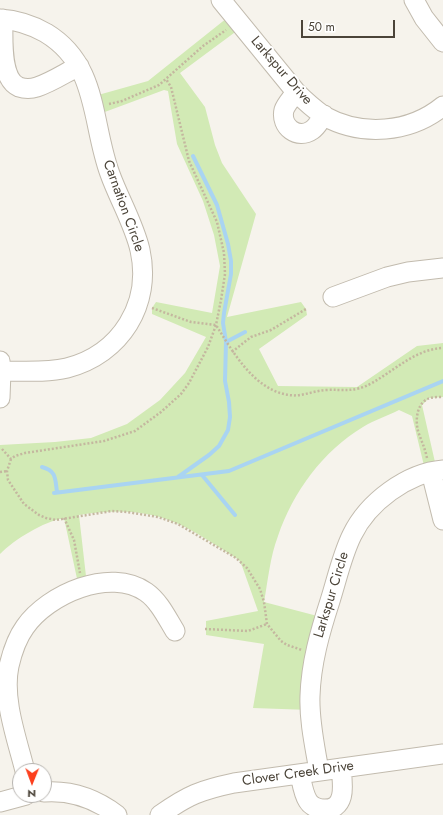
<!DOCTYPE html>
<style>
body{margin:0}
#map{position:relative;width:443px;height:815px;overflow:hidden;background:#f6f3ec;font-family:Jost,sans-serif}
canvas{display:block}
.north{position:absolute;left:12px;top:763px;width:40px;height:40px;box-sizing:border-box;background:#fff;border:1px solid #b7b4b0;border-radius:50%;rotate:181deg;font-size:11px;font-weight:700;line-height:16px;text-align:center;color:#4b4439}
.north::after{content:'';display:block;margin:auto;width:14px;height:18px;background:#fc3f1d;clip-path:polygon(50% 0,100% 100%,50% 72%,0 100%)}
.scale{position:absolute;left:301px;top:20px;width:94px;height:18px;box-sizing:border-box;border:2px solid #4b4439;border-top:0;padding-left:5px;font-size:12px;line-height:14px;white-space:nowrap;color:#4b4439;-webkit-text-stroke:3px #fff;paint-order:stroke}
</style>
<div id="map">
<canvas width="443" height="815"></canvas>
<div class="north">N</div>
<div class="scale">50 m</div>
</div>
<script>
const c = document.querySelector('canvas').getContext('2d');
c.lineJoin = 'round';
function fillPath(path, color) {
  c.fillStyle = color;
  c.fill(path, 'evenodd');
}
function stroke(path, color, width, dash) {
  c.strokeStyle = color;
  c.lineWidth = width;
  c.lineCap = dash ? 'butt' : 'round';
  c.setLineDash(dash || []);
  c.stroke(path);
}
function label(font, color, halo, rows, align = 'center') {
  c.font = font + ' Jost,sans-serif';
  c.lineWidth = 4;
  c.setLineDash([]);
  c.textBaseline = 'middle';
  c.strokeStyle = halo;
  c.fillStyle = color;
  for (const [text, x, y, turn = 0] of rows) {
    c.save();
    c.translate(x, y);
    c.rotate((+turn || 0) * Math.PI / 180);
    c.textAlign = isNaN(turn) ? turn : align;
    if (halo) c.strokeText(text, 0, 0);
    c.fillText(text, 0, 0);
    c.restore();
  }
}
fillPath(new Path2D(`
 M 232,14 L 242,27 L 180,73 L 205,107 L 215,145 L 222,163 L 256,214 L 227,317 L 301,302 L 306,309 L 307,315 L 259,349 L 278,386 L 357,387 L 417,346 L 443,343 L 443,397 L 429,398 L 422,405 L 437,471 L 426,474 L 412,416 L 399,410 C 387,416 374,420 363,427 C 323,451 293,492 278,536 C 270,557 268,580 264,602 L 325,618 L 310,710 L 253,708 L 264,644 L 206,635 L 206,621 L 258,611 L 242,566 L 239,560 L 236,558 C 215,545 193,529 171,521 C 141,509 110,510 79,515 L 87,585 L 79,588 L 64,518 C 43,522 15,539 0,554 L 0,445 L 55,442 L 91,438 L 127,424 L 160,400 L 185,373 L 206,337 L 152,314 L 152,308 L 156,302 L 212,313 L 220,266 L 214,235 L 203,201 L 177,144 L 168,91 L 164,90 L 94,116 L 91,97 L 148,81 Z`), '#d2eab5');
stroke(new Path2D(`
 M 226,342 L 245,332
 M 42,467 C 57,471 55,479 57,492
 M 202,475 L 235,515
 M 178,477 L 209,455 L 219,446 L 228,430 L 230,417 L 229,402 L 225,381 L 226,342 L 223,323 L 224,313 L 231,274 L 231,261 L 228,244 L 217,205 L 193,156
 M 54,493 L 229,471 L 443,381`), '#a9d4f2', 4);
const minor = new Path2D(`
 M 221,0 L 296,92 C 305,101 314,109 324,116 C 362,137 410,133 443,106
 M 414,0 L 424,18 L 443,42
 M 0,19 C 16,20 32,25 46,33 C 99,65 91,123 110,174 C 119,199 134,224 140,250 C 152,304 121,354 67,368 C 46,373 23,371 1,371
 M 3,19 C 3,39 0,79 19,87 C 25,89 31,89 37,87 C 52,82 65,73 79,66
 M 296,92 C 292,98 286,104 284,110 C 280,127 298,140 312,130 C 317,127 320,120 324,115
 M 333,297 L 387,277 L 408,272 L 443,268
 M 0,361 L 1,371 L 0,398
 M 431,472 L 443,520
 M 25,771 C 17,739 2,699 9,666 C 12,653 17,638 25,627 C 48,594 110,567 146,592 C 159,601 167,618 175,631
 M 319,771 C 315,747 309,721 310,696 C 311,663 320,632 330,601 C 337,579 342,555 352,535 C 368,502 407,473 443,470
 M 300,774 C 302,783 303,793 308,801 C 311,806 316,808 322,809 C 347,811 343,785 341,768
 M 44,792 C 71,790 96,799 117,815
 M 0,802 L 26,795
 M 160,815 C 188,795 201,790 234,783 L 443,754`);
stroke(minor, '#c2bbae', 21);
stroke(new Path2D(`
 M 109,104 L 122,101 L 159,85 L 203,46 L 226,30
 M 152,308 L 191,322 L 216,325 C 233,352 254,390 289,395 C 301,397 313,391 325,390 C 344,389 354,393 372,383 C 395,370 416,349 443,348
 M 232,352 L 251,337 L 271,330 L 306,309
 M 2,449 L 11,459 L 15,456 L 25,453 L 104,441 L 135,431 L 161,412 L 181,394 L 189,383 L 208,347 L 216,325 L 221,300 L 225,274 L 224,253 L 217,222 L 189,161 L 171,87 L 166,79
 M 427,458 C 425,448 421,440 418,431 C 415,419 417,402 430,398 C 434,397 439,397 443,397
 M 11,459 L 7,471 L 8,480 L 24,504 L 39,515 L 46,518 L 56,520 L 112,511 L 127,512 L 158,517 L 178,524 L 236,558 L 247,568 L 260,589 L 264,602 L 267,624 L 281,641 L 287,645 L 302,650
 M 0,472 L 7,471
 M 64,518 L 74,540 L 80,573
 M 205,629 L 248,631 L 267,624`), '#c4b79f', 2.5, [2, 2]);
stroke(minor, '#fff', 19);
label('14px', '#4b4439', '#fff', [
 ["Larkspur Drive",281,71,49],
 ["Carnation Circle",123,206,70],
 ["Larkspur Circle",332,595,-73],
 ["Clover Creek Drive",298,774,-8]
]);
</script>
